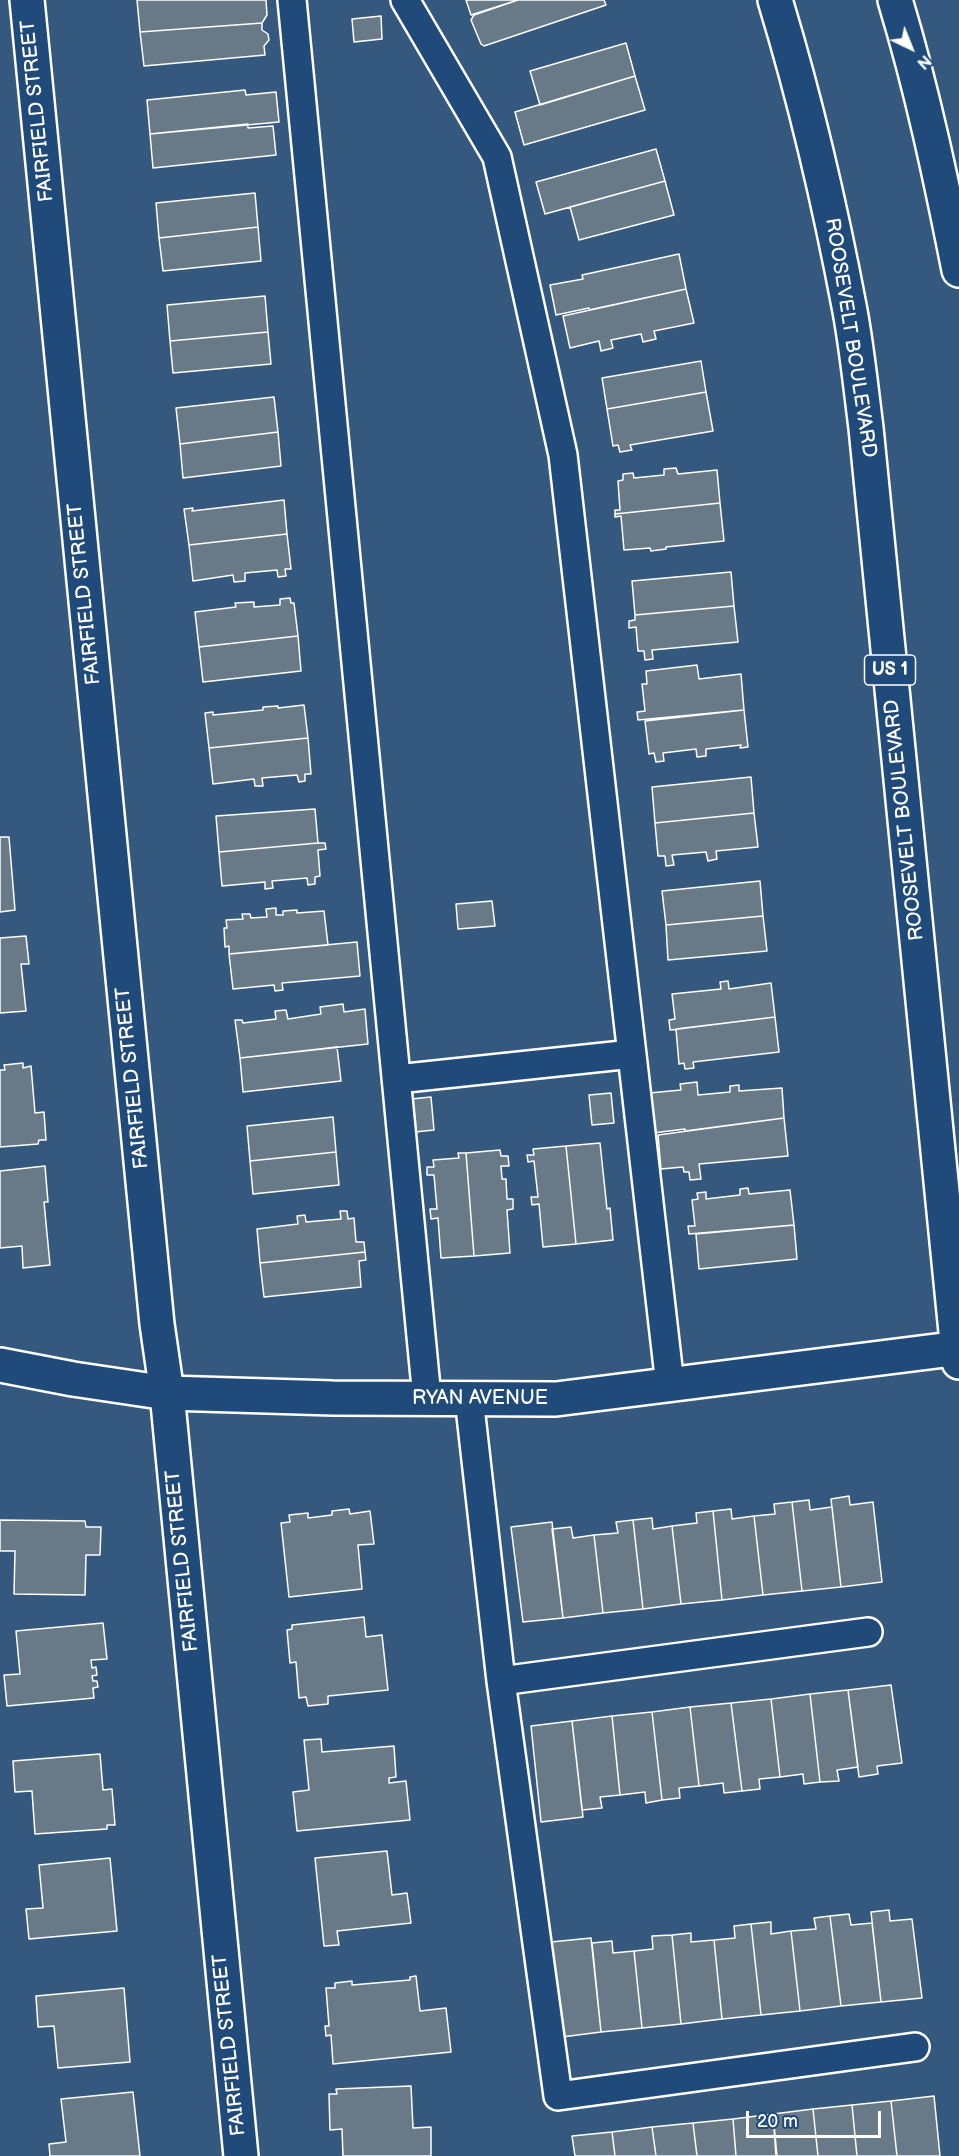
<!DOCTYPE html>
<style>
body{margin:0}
#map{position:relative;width:959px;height:2156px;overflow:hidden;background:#35587e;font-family:"Balsamiq Sans",sans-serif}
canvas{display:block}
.north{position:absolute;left:881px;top:18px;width:60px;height:60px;-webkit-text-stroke:4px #1f4a7a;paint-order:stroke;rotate:137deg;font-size:16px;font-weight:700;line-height:24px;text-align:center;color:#fff}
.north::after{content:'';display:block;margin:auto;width:21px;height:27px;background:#fff;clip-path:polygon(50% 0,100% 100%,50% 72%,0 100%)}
.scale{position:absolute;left:746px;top:2111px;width:135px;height:27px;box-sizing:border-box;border:3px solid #fff;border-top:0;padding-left:8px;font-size:18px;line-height:21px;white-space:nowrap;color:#fff;-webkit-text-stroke:4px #1f4a7a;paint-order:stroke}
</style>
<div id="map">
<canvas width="959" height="2156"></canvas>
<div class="north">N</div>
<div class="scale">20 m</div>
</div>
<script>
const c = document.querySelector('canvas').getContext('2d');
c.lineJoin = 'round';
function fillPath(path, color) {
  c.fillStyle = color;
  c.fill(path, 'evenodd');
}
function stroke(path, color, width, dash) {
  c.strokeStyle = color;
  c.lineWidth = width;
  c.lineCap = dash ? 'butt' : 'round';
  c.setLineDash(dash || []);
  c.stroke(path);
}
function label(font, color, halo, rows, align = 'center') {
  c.font = font + ' "Balsamiq Sans",sans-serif';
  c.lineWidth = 4.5;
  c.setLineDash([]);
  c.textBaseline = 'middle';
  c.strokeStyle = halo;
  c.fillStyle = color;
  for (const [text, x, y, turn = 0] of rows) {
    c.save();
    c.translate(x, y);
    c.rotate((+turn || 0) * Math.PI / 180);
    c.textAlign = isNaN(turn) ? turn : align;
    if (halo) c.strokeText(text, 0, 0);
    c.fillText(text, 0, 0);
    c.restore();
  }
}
const building = new Path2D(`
 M 137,0 L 266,0 L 267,15 L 262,23 L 140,32 Z
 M 466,0 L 518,0 L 471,15 Z
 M 518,0 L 604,0 L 606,5 L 484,46 L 481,44 L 471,20 L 474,15 Z
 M 381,16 L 382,39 L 354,42 L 352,19 Z
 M 262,23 L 262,30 L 268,34 L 269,40 L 264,46 L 265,55 L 144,66 L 140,32 Z
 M 626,43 L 635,76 L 540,105 L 530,71 Z
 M 635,76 L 645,110 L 524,145 L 515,112 Z
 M 245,90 L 246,95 L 276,92 L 279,122 L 150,134 L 147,100 Z
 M 248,124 L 248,128 L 273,126 L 276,155 L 153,168 L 150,134 Z
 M 656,149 L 665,181 L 545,214 L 536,182 Z
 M 665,181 L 674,215 L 579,240 L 570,207 Z
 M 255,193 L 258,227 L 159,238 L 156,203 Z
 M 258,227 L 261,261 L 163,271 L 159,238 Z
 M 679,254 L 686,289 L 589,310 L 589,308 L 556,315 L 550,285 L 583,279 L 582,275 Z
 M 686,289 L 694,323 L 654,331 L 656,339 L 643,342 L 641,334 L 611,340 L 613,348 L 601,351 L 599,341 L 570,348 L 563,316 Z
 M 265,296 L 268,332 L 170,341 L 167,305 Z
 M 268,332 L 271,364 L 173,373 L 170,341 Z
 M 701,361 L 706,392 L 607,409 L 602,378 Z
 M 706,392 L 713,431 L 630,445 L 632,450 L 620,452 L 618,445 L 613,446 L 607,409 Z
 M 274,397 L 278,432 L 180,444 L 176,408 Z
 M 278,432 L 281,466 L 183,478 L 180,444 Z
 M 676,468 L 678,474 L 717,470 L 720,503 L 615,514 L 615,510 L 620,510 L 618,481 L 623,480 L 623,474 L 633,473 L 634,478 L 664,475 L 664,469 Z
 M 284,500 L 287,534 L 189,545 L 184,509 L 193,508 L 192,511 Z
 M 720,503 L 724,541 L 666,547 L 666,549 L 651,551 L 650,548 L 624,550 L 621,516 L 615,517 L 615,514 Z
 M 287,534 L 291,569 L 285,569 L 286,576 L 278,577 L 277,570 L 245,573 L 245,581 L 234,582 L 233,575 L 193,581 L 189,545 Z
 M 731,572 L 734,606 L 635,615 L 632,581 Z
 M 290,598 L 291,603 L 294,603 L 298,636 L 199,647 L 195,612 L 236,607 L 235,603 L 254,602 L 254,607 L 280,605 L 280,599 Z
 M 734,606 L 738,642 L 652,650 L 653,659 L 645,660 L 644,651 L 638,651 L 636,627 L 629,628 L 629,621 L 635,620 L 635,615 Z
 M 298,636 L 301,671 L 203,682 L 199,647 Z
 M 697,665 L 699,679 L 741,674 L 744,710 L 638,720 L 637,712 L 645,711 L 642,684 L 647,684 L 646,671 Z
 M 304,705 L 308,738 L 209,748 L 205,713 L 213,712 L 213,715 L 263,710 L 263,707 L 278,706 L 278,708 Z
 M 744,710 L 748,747 L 740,748 L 741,745 L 706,749 L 706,756 L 697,757 L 696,749 L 663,753 L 664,761 L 656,762 L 654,753 L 649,754 L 645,721 Z
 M 308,738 L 311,774 L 305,774 L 305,781 L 299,782 L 297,775 L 262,778 L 263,786 L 255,786 L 254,779 L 213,784 L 209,748 Z
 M 751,777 L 754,813 L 655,823 L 652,787 Z
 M 315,809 L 318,843 L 219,852 L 216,816 Z
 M 754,813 L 758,847 L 716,851 L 717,859 L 708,861 L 706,852 L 672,855 L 674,865 L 666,866 L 665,856 L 658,856 L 655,823 Z
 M 0,837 L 9,837 L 15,910 L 0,912 Z
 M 318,843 L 325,843 L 326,849 L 318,850 L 320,876 L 315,877 L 315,884 L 308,885 L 307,878 L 272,881 L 273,888 L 265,889 L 265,882 L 222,886 L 219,852 Z
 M 760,881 L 763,916 L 666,925 L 662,891 Z
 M 492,901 L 495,926 L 458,929 L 456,904 Z
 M 276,908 L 276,915 L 283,915 L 283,911 L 297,910 L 297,913 L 324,911 L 328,945 L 229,954 L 229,946 L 225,947 L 224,928 L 227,928 L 226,920 L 243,919 L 242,914 L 250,914 L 251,918 L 267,917 L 266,909 Z
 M 763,916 L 767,951 L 668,960 L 666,925 Z
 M 26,936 L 29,964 L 21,964 L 26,1011 L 0,1013 L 0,938 Z
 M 357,942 L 360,976 L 282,983 L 283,990 L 275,991 L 274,985 L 233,989 L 229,954 Z
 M 728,981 L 729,989 L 771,983 L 775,1017 L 670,1030 L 669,1020 L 675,1019 L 672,994 L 721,989 L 720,982 Z
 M 343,1004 L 344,1012 L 365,1009 L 368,1044 L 240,1058 L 235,1020 L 242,1020 L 243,1023 L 276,1019 L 275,1011 L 286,1010 L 288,1019 L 321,1014 L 320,1007 Z
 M 775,1017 L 779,1052 L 693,1062 L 694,1068 L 685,1069 L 684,1063 L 679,1064 L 676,1029 Z
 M 337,1047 L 341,1081 L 243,1092 L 240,1058 Z
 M 23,1063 L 23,1068 L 31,1066 L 35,1113 L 44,1112 L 46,1140 L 39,1140 L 38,1144 L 0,1147 L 0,1070 L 5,1070 L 4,1065 Z
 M 697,1082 L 698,1095 L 730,1092 L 730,1086 L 739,1085 L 739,1091 L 782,1088 L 784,1118 L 685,1131 L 685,1129 L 653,1133 L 649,1093 L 681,1090 L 680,1084 Z
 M 611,1093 L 614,1123 L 592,1125 L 589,1095 Z
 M 431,1097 L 434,1130 L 415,1132 L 411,1099 Z
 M 333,1117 L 336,1152 L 250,1161 L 247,1126 Z
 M 784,1118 L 788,1156 L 699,1164 L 701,1179 L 690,1180 L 689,1172 L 684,1172 L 683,1167 L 661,1169 L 658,1135 Z
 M 600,1143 L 607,1209 L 610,1208 L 613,1240 L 576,1244 L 566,1146 Z
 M 566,1146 L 576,1244 L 543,1247 L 539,1204 L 532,1205 L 531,1197 L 538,1197 L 534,1161 L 528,1162 L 527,1155 L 534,1155 L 533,1149 Z
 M 500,1150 L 501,1156 L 508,1156 L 509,1166 L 501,1166 L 502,1179 L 506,1179 L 507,1199 L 513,1199 L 513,1209 L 507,1210 L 510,1253 L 474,1256 L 466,1153 Z
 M 336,1152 L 339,1185 L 253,1194 L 250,1161 Z
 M 458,1153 L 466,1153 L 474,1256 L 441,1258 L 438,1218 L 431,1219 L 430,1209 L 437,1209 L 434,1175 L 427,1175 L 427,1167 L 434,1167 L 433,1160 L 459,1158 Z
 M 45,1166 L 48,1202 L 44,1202 L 50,1265 L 23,1268 L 22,1246 L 0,1248 L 0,1171 Z
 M 748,1188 L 749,1194 L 790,1190 L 794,1225 L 689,1234 L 688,1226 L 695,1226 L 692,1200 L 698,1199 L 697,1193 L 706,1192 L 706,1199 L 740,1195 L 740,1189 Z
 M 340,1211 L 347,1211 L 348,1219 L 354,1218 L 356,1242 L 364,1242 L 365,1252 L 260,1263 L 257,1229 L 298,1224 L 297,1216 L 305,1215 L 306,1222 L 341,1219 Z
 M 794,1225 L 797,1259 L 699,1269 L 696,1234 Z
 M 365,1252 L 366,1260 L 359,1261 L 361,1287 L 264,1297 L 260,1263 Z
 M 849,1496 L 850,1505 L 873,1502 L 882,1582 L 841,1587 L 831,1499 Z
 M 809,1500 L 810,1510 L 832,1507 L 841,1587 L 802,1591 L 792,1502 Z
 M 792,1502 L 802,1591 L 763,1595 L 754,1516 L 775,1514 L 774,1504 Z
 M 349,1509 L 350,1514 L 370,1511 L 374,1544 L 358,1545 L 362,1589 L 289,1597 L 281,1523 L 290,1522 L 289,1515 L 308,1513 L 308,1518 L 332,1515 L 332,1511 Z
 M 731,1509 L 732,1519 L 754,1516 L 763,1595 L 722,1600 L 713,1511 Z
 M 713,1511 L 722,1600 L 681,1604 L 672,1526 L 697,1523 L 696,1513 Z
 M 652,1518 L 653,1529 L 672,1526 L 681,1604 L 643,1609 L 633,1520 Z
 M 0,1520 L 85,1521 L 86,1527 L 101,1527 L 100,1555 L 86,1555 L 85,1595 L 14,1594 L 15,1551 L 0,1551 Z
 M 633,1520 L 643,1609 L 603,1613 L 594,1535 L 618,1533 L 616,1522 Z
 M 552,1522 L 563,1618 L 523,1622 L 511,1527 Z
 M 571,1527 L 573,1538 L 594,1535 L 603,1613 L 563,1618 L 552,1529 Z
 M 364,1617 L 366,1637 L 382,1635 L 388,1690 L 328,1696 L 328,1704 L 308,1706 L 306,1697 L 299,1698 L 296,1662 L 290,1663 L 287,1630 L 292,1629 L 292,1625 Z
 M 103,1623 L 107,1659 L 91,1660 L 92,1668 L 96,1667 L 97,1675 L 92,1676 L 93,1681 L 97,1681 L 98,1687 L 93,1688 L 94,1698 L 7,1706 L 4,1675 L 20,1674 L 16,1631 Z
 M 891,1685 L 902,1763 L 877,1766 L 878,1774 L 859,1777 L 848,1690 Z
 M 848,1690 L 858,1767 L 837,1770 L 839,1781 L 820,1782 L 810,1694 Z
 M 810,1694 L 820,1782 L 804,1784 L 803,1774 L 780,1777 L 771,1699 Z
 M 771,1699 L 780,1777 L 759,1779 L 760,1789 L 742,1791 L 731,1703 Z
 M 731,1703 L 742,1791 L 724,1793 L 723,1783 L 699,1786 L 690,1707 Z
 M 690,1707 L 699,1786 L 679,1788 L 680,1798 L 662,1800 L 652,1712 Z
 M 652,1712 L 662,1800 L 646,1803 L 645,1792 L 620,1795 L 612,1716 Z
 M 612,1716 L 620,1795 L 600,1797 L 602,1808 L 582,1810 L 572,1721 Z
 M 572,1721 L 583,1817 L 541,1822 L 531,1726 Z
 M 321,1739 L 322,1752 L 394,1746 L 396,1777 L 389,1778 L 389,1783 L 406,1781 L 410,1820 L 297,1831 L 293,1792 L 309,1790 L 304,1740 Z
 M 100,1754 L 103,1790 L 112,1789 L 115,1825 L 107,1825 L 107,1829 L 35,1834 L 32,1791 L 15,1792 L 13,1761 Z
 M 387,1851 L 392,1895 L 407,1893 L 411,1923 L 337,1931 L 339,1945 L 324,1946 L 315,1858 Z
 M 110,1858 L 117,1931 L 29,1939 L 26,1909 L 43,1908 L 39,1865 Z
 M 889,1910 L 890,1921 L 912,1919 L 922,1998 L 881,2002 L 871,1912 Z
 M 849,1914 L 851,1925 L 872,1923 L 881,2002 L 841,2006 L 830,1916 Z
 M 830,1916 L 841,2006 L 800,2011 L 791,1931 L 816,1929 L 814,1918 Z
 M 771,1922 L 771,1934 L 791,1931 L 800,2011 L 761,2015 L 751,1924 Z
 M 751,1924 L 761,2015 L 722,2019 L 714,1940 L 735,1938 L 734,1926 Z
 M 691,1933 L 691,1942 L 714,1940 L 722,2019 L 681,2024 L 672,1935 Z
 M 672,1935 L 681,2024 L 642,2028 L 634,1951 L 653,1949 L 652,1936 Z
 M 591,1938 L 601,2032 L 562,2037 L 551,1942 Z
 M 612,1941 L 613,1953 L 634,1951 L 642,2028 L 601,2032 L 592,1943 Z
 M 416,1976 L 420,2011 L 446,2008 L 451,2052 L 333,2064 L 331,2035 L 326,2036 L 325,2026 L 329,2026 L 326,1988 L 335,1988 L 335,1983 L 352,1981 L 352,1985 L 410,1980 L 410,1977 Z
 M 124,1988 L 130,2062 L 58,2068 L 54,2026 L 38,2027 L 36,1996 Z
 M 411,2086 L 413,2128 L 431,2127 L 431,2156 L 343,2156 L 342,2129 L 330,2130 L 329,2094 L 337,2094 L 336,2089 Z
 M 133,2092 L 140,2156 L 50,2156 L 49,2144 L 66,2142 L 61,2099 Z
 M 934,2096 L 940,2156 L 897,2156 L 891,2101 Z
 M 891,2101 L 897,2156 L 857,2156 L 852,2105 Z
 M 852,2105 L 857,2156 L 818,2156 L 813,2109 Z
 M 813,2109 L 818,2156 L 777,2156 L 773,2114 Z
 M 773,2114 L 776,2156 L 736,2156 L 733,2119 Z
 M 733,2119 L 736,2156 L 697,2156 L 693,2123 Z
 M 693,2123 L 697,2156 L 656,2156 L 652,2127 Z
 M 652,2127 L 656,2156 L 615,2156 L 612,2132 Z
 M 612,2132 L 615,2156 L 575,2156 L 572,2136 Z`);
fillPath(building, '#687988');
stroke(building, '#fff', 1.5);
const lane = new Path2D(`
 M 292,0 L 427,1398
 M 405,0 L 497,157 L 563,455 L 670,1385
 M 397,1079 L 632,1054
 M 469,1398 L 501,1681 L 558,2096 L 915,2047
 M 501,1681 L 868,1632`);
const street = new Path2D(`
 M 27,0 L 157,1324 L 167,1393 L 241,2156`);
const secondary = new Path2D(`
 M 0,1365 L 73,1379 L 167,1393 L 333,1398 L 556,1399 L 959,1348`);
const highway = new Path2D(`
 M 775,0 C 806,102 830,205 850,311 C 857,349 861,389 866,428 L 959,1362
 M 895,0 C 922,89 941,179 959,270`);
stroke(lane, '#fff', 32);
stroke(street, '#fff', 38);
stroke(secondary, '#fff', 38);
stroke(highway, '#fff', 38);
stroke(lane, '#1f4a7a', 27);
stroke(street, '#1f4a7a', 33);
stroke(secondary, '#1f4a7a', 33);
stroke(highway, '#1f4a7a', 33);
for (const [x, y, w] of [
 [890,670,51]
]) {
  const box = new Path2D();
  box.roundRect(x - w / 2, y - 15, w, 30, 4.5);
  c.fillStyle = '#1f4a7a';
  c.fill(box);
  stroke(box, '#fff', 1.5);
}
label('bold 18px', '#fff', null, [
 ["US 1",890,670]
]);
label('20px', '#fff', '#1f4a7a', [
 ["FAIRFIELD STREET",38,111,-96],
 ["ROOSEVELT BOULEVARD",850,338,81],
 ["FAIRFIELD STREET",85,594,-96],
 ["ROOSEVELT BOULEVARD",905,820,-96],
 ["FAIRFIELD STREET",133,1078,-96],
 ["RYAN AVENUE",480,1399],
 ["FAIRFIELD STREET",183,1561,-96],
 ["FAIRFIELD STREET",230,2045,-96]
]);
</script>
